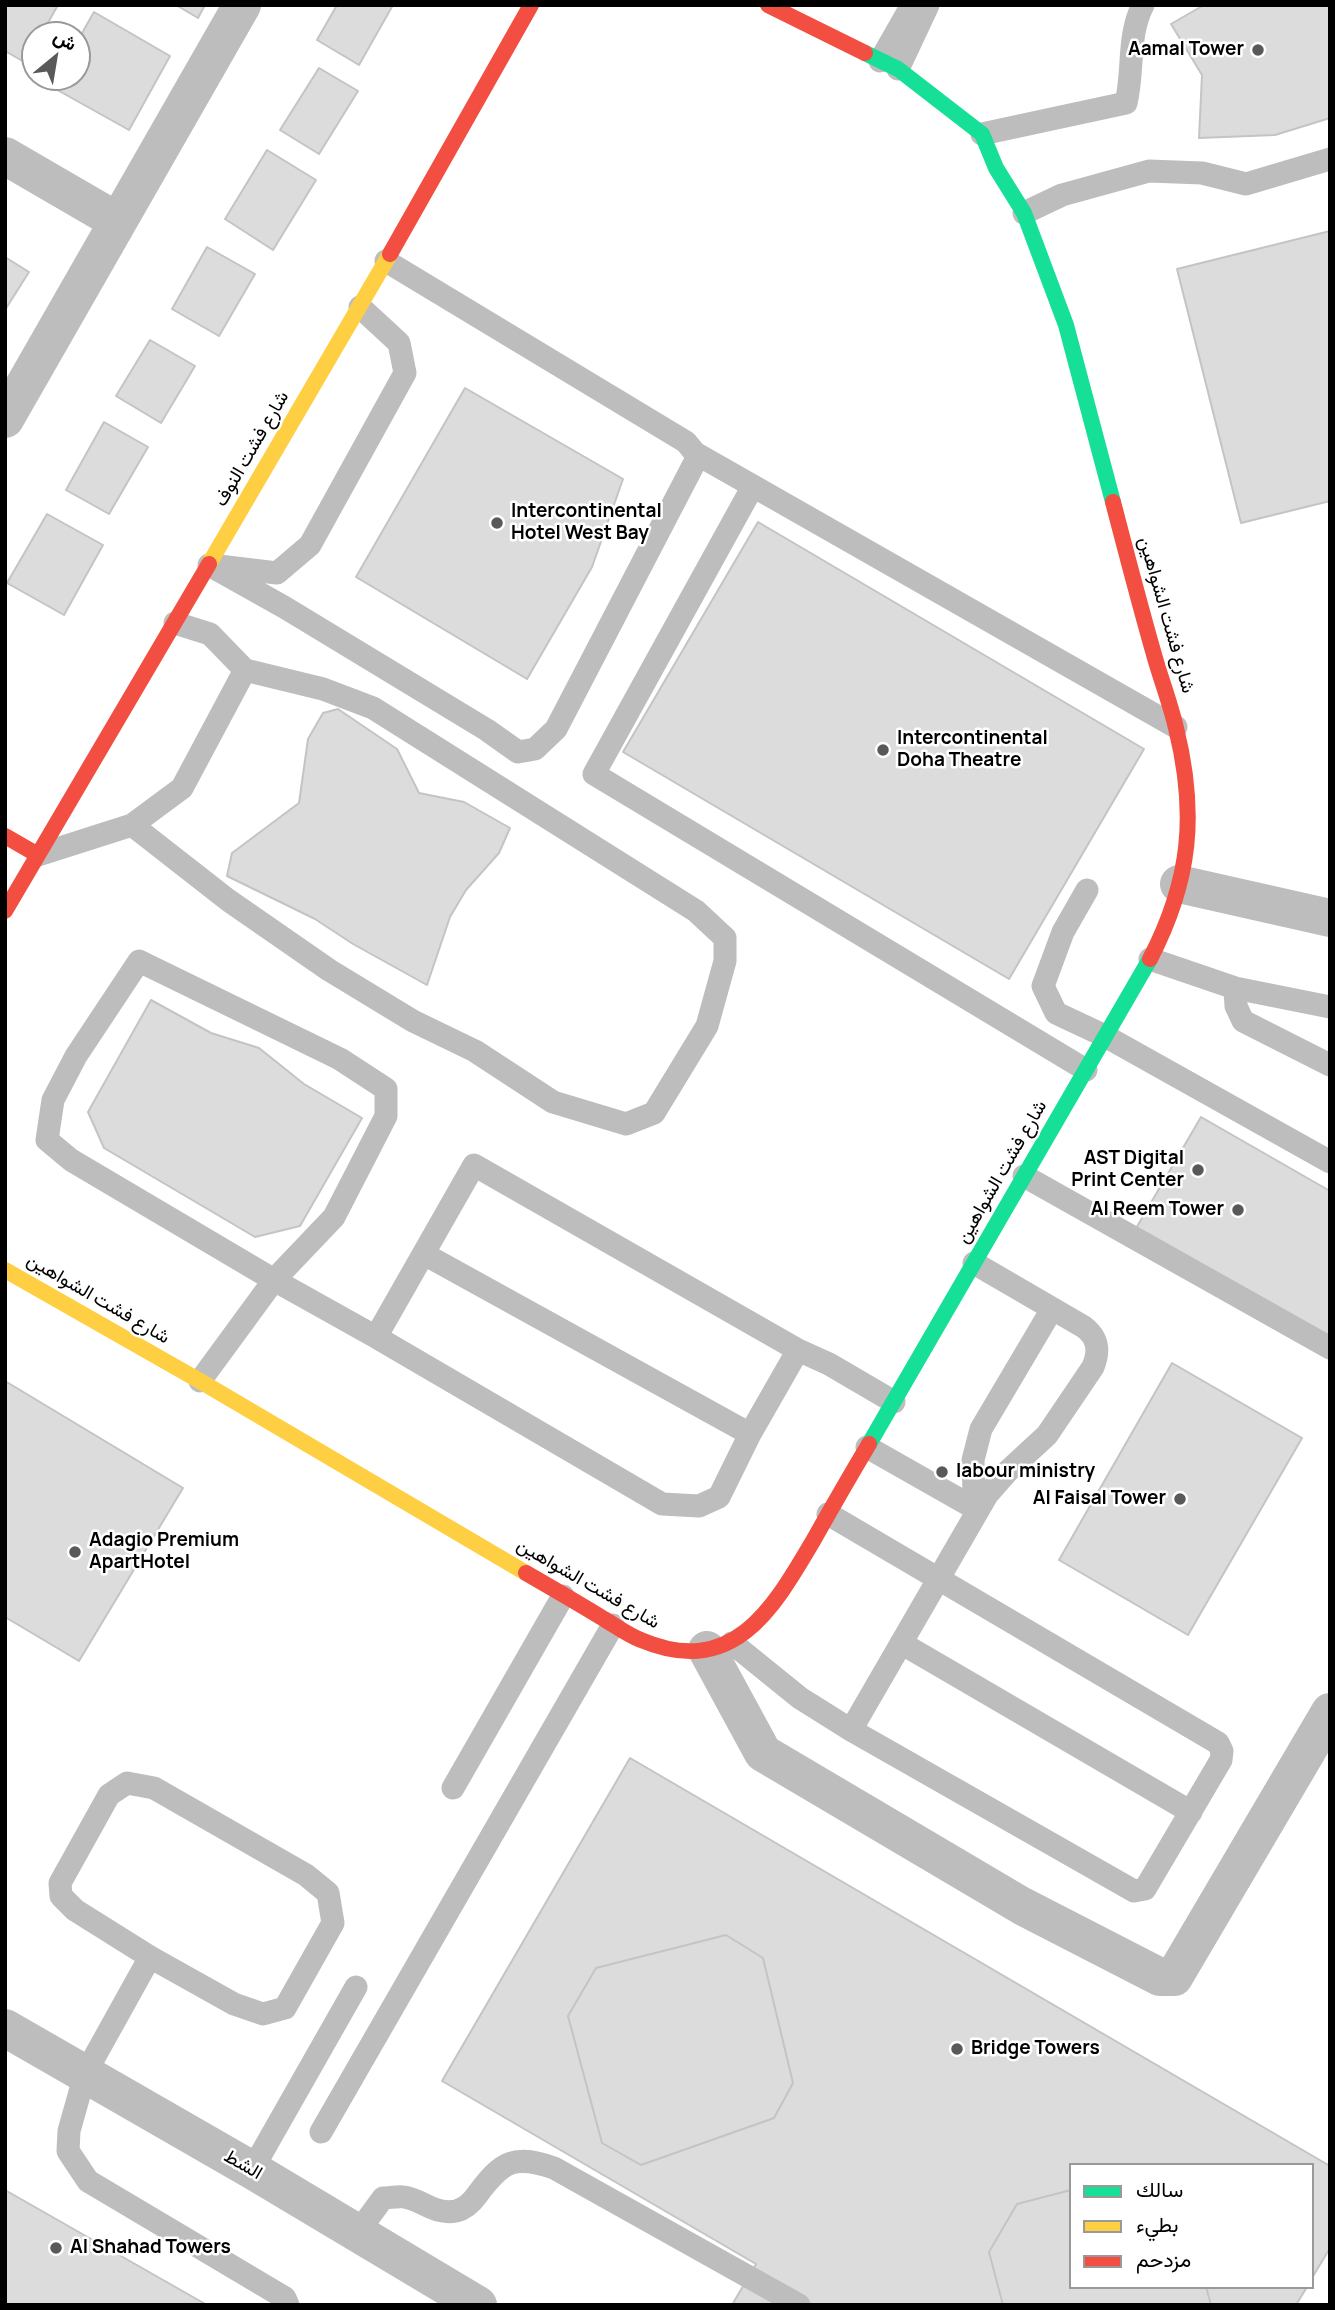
<!DOCTYPE html>
<meta charset="utf-8">
<style>
body{margin:0}
#map{position:relative;width:1335px;height:2310px;overflow:hidden;background:#fff;font-family:Manrope,Vazirmatn,sans-serif}
canvas{display:block}
.frame{position:absolute;inset:0;border:7px solid #000;pointer-events:none}
.legend{position:absolute;left:1069px;top:2163px;width:245px;height:126px;box-sizing:border-box;background:#fff;border:2px solid #999;margin:0;padding:9px 12px;list-style:none;font-size:21px;color:#000}
.legend li{display:flex;align-items:center;gap:14px;height:35px}
.legend b{width:35px;border:2px solid #999}
.north{position:absolute;left:21px;top:21px;width:70px;height:70px;box-sizing:border-box;background:#fff;border:2px solid #999;border-radius:50%;rotate:30deg;font-size:19px;font-weight:700;line-height:28px;text-align:center;color:#000}
.north::after{content:'';display:block;margin:auto;width:24px;height:32px;background:#595959;clip-path:polygon(50% 0,100% 100%,50% 72%,0 100%)}
</style>
<div id="map">
<canvas width="1335" height="2310"></canvas>
<div class="frame"></div>
<ul class="legend">
<li><b style="height:9px;background:#16e098"></b>سالك</li>
<li><b style="height:9px;background:#ffcf43"></b>بطيء</li>
<li><b style="height:9px;background:#f24e42"></b>مزدحم</li>
</ul>
<div class="north">ش</div>
</div>
<script>
const c = document.querySelector('canvas').getContext('2d');
c.lineJoin = 'round';
function fillPath(path, color) {
  c.fillStyle = color;
  c.fill(path, 'evenodd');
}
function stroke(path, color, width, dash) {
  c.strokeStyle = color;
  c.lineWidth = width;
  c.lineCap = dash ? 'butt' : 'round';
  c.setLineDash(dash || []);
  c.stroke(path);
}
function label(font, color, halo, rows, align = 'center') {
  c.font = font + ' Manrope,Vazirmatn,sans-serif';
  c.lineWidth = 5;
  c.setLineDash([]);
  c.textBaseline = 'middle';
  c.strokeStyle = halo;
  c.fillStyle = color;
  for (const [text, x, y, turn = 0] of rows) {
    c.save();
    c.translate(x, y);
    c.rotate((+turn || 0) * Math.PI / 180);
    c.textAlign = isNaN(turn) ? turn : align;
    if (halo) c.strokeText(text, 0, 0);
    c.fillText(text, 0, 0);
    c.restore();
  }
}
const building = new Path2D(`
 M 5,5 L 58,5 L 41,35 L 35,35 L 35,46 L 26,63 L 5,51 Z
 M 176,5 L 205,5 L 198,18 Z
 M 337,5 L 393,5 L 359,65 L 317,40 Z
 M 1204,5 L 1330,5 L 1330,118 L 1275,135 L 1199,138 L 1202,75 L 1171,24 Z
 M 94,12 L 170,56 L 129,130 L 52,87 L 57,77 L 77,77 L 77,42 Z
 M 319,68 L 358,91 L 319,154 L 280,130 Z
 M 267,150 L 316,180 L 273,250 L 225,219 Z
 M 1330,231 L 1330,501 L 1241,523 L 1177,269 Z
 M 207,247 L 255,274 L 219,336 L 172,309 Z
 M 5,257 L 29,272 L 5,310 Z
 M 150,340 L 195,366 L 161,423 L 116,396 Z
 M 465,388 L 623,479 L 592,567 L 527,679 L 356,577 Z
 M 104,422 L 148,447 L 109,514 L 66,490 Z
 M 47,514 L 103,545 L 64,615 L 7,583 Z
 M 758,522 L 1144,749 L 1009,979 L 623,752 Z
 M 338,709 L 397,749 L 419,793 L 464,802 L 510,828 L 499,853 L 466,890 L 450,917 L 427,985 L 353,944 L 315,919 L 227,876 L 232,853 L 299,803 L 308,739 L 323,713 Z
 M 151,1000 L 211,1033 L 259,1048 L 304,1084 L 362,1118 L 300,1226 L 255,1237 L 104,1148 L 88,1112 Z
 M 1201,1117 L 1330,1191 L 1330,1339 L 1135,1230 Z
 M 1172,1363 L 1302,1438 L 1188,1635 L 1059,1560 Z
 M 5,1381 L 183,1488 L 79,1661 L 5,1617 Z
 M 630,1758 L 1330,2166 L 1330,2248 L 1312,2278 L 1312,2165 L 1071,2165 L 1071,2190 L 1017,2204 L 989,2252 L 1003,2305 L 732,2305 L 756,2264 L 442,2081 ZM 726,1935 L 763,1958 L 793,2083 L 774,2118 L 641,2165 L 602,2143 L 568,2016 L 596,1968 Z
 M 726,1935 L 763,1958 L 793,2083 L 774,2118 L 641,2165 L 602,2143 L 568,2016 L 596,1968 Z
 M 5,2190 L 207,2305 L 5,2305 Z
 M 1071,2190 L 1071,2287 L 1206,2287 L 1211,2305 L 1003,2305 L 989,2252 L 1017,2204 Z
 M 1206,2287 L 1307,2287 L 1296,2305 L 1211,2305 Z`);
fillPath(building, '#dcdcdc');
stroke(building, '#c4c4c4', 2);
stroke(new Path2D(`
 M 880,61 L 912,5
 M 898,69 L 928,5
 M 982,134 L 1126,103 C 1134,71 1127,36 1143,5
 M 1024,213 L 1062,195 L 1149,171 L 1202,173 L 1246,184 L 1330,159
 M 695,453 L 753,486
 M 209,565 L 284,607 L 487,730 L 518,752 L 535,749 L 556,729 L 696,460 L 695,453 L 686,442 L 386,261
 M 219,566 L 277,573 L 310,545 L 405,373 L 399,343 L 360,307
 M 132,825 L 228,900 L 329,970 L 413,1021 L 475,1051 L 553,1102 L 626,1124 L 654,1113 L 707,1026 L 725,961 L 725,938 L 696,911 L 373,708 L 323,689 L 245,670
 M 38,855 L 132,825 L 182,788 L 245,670 L 210,634 L 175,623
 M 1087,890 L 1063,932 L 1043,986 L 1056,1013 L 1105,1036 L 1330,1162
 M 1150,959 L 1235,988 L 1330,1007
 M 1235,988 L 1236,1006 L 1243,1021 L 1330,1065
 M 1086,1070 L 594,774 L 753,486 L 1176,727
 M 1024,1176 L 1330,1348
 M 376,1337 L 662,1504 L 699,1506 L 719,1497 L 750,1434
 M 798,1350 L 829,1364 L 894,1402
 M 200,1381 L 274,1280 L 334,1217 L 386,1116 L 386,1089 L 340,1059 L 139,961 L 76,1056 L 53,1100 L 47,1140 L 71,1160 L 274,1280 L 376,1337 L 474,1165 L 798,1350 L 750,1434 L 424,1254
 M 867,1447 L 978,1510
 M 978,1510 L 974,1493 L 973,1460 L 981,1429 L 1052,1309
 M 732,1643 L 800,1698 L 851,1730 L 1134,1891 L 1145,1889 L 1221,1760 L 1222,1751 L 1218,1743 L 828,1514
 M 901,1643 L 1191,1812
 M 851,1730 L 987,1495 L 1008,1471 L 1047,1435 L 1093,1367 C 1100,1350 1098,1338 1084,1327 L 974,1263
 M 453,1788 L 563,1596
 M 150,1957 L 234,2004 L 263,2014 L 285,2008 L 333,1923 L 328,1893 L 306,1875 L 154,1788 L 127,1783 L 109,1795 L 60,1883 L 61,1896 L 75,1910 L 150,1957 L 85,2074 L 69,2131 L 68,2151 L 88,2181 L 285,2298 L 288,2305
 M 321,2132 L 613,1625
 M 252,2170 L 356,1987
 M 358,2232 L 383,2198 C 389,2198 398,2196 404,2197 C 423,2200 434,2215 456,2211 C 465,2209 472,2202 477,2195 C 502,2161 514,2154 554,2168 L 799,2305`), '#bdbdbd', 23);
stroke(new Path2D(`
 M 5,156 L 117,221
 M 5,419 L 242,5
 M 1179,884 L 1330,918
 M 707,1650 L 763,1753 L 1022,1906 L 1160,1977 L 1174,1977 L 1330,1712
 M 5,2028 L 252,2170 L 478,2305`), '#bdbdbd', 38);
stroke(new Path2D(`
 M 865,53 L 898,69 L 982,134 L 996,168 L 1024,213 L 1066,325 L 1113,502
 M 869,1444 L 1150,959`), '#16e098', 16);
stroke(new Path2D(`
 M 209,564 L 390,254
 M 5,1270 L 200,1381 L 526,1573`), '#ffcf43', 16);
stroke(new Path2D(`
 M 768,5 L 865,53
 M 390,254 L 531,5
 M 1113,502 C 1126,552 1139,602 1153,651 C 1160,677 1170,702 1176,728 C 1197,813 1191,880 1150,959
 M 5,836 L 38,855
 M 5,911 L 209,564
 M 526,1573 C 552,1588 578,1603 604,1619 C 616,1626 628,1635 641,1640 C 733,1679 773,1609 813,1541 C 831,1509 850,1476 869,1444`), '#f24e42', 16);
for (const [x, y, r, color] of [
 [1258,50,7,"#595959"],
 [497,523,7,"#595959"],
 [883,750,7,"#595959"],
 [1198,1170,7,"#595959"],
 [1238,1210,7,"#595959"],
 [942,1472,7,"#595959"],
 [1180,1499,7,"#595959"],
 [75,1552,7,"#595959"],
 [957,2049,7,"#595959"],
 [56,2248,7,"#595959"]
]) {
  const dot = new Path2D();
  dot.arc(x, y, r, 0, 2 * Math.PI);
  c.fillStyle = color;
  c.fill(dot);
  stroke(dot, '#fff', 2.5);
}
label('bold 19px', '#000', '#fff', [
 ["Aamal Tower",1244,50,"right"],
 ["Intercontinental",511,512],
 ["Hotel West Bay",511,534],
 ["Intercontinental",897,739],
 ["Doha Theatre",897,761],
 ["AST Digital",1184,1159,"right"],
 ["Print Center",1184,1181,"right"],
 ["Al Reem Tower",1224,1210,"right"],
 ["labour ministry",956,1472],
 ["Al Faisal Tower",1166,1499,"right"],
 ["Adagio Premium",89,1541],
 ["ApartHotel",89,1563],
 ["Bridge Towers",971,2049],
 ["Al Shahad Towers",70,2248]
], 'left');
label('19px', '#000', '#fff', [
 ["شارع فشت النوف",252,449,-60],
 ["شارع فشت الشواهين",1166,615,74],
 ["شارع فشت الشواهين",1002,1172,-60],
 ["شارع فشت الشواهين",98,1299,30],
 ["شارع فشت الشواهين",588,1584,30],
 ["الشط",243,2165,30]
]);
</script>
